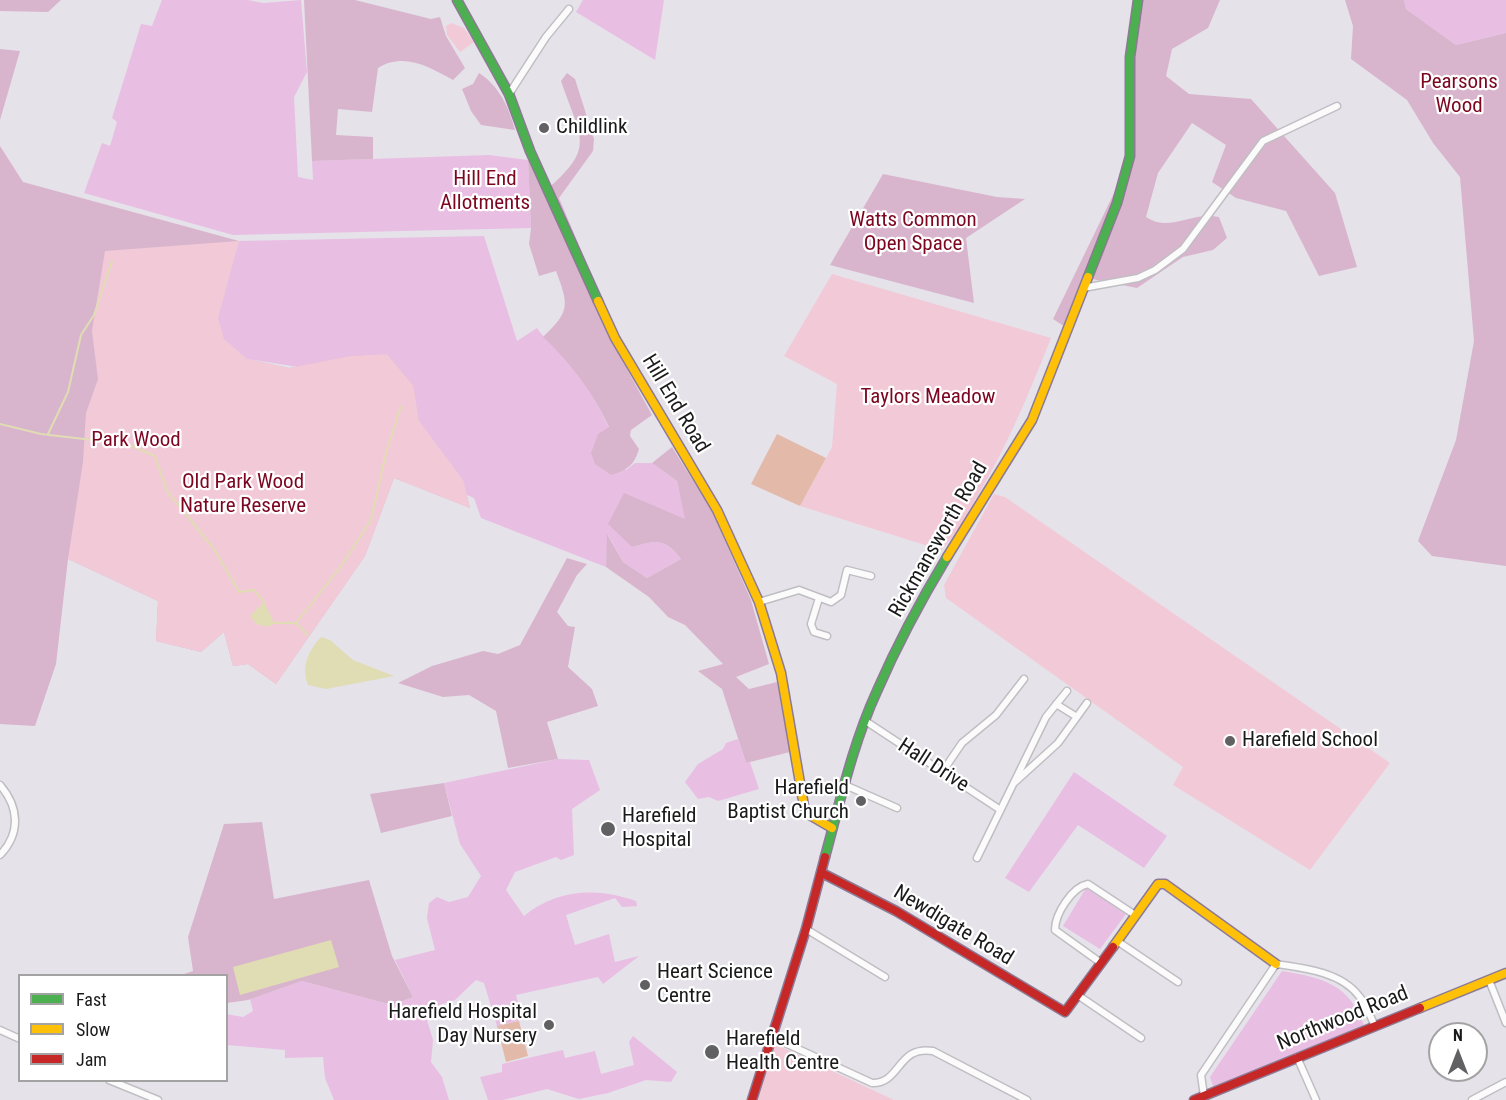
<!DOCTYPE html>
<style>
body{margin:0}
#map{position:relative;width:1506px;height:1100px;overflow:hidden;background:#e5e2ea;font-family:"Roboto Condensed",sans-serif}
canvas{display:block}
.legend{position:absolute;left:18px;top:974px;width:210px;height:108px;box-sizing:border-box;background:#fff;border:2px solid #a3a3a3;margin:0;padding:8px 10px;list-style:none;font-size:18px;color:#1a1a1a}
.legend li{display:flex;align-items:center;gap:12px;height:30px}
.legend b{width:30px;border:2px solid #a3a3a3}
.north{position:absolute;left:1428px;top:1022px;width:60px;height:60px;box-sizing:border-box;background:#fff;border:2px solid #a3a3a3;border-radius:50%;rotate:0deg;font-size:16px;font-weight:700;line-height:24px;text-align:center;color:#1a1a1a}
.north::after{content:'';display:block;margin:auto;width:21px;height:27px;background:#616063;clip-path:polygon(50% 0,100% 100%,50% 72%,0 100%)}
</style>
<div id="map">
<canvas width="1506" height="1100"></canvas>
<ul class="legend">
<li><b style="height:8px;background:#4caf50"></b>Fast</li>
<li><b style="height:8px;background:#ffc107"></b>Slow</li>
<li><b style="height:8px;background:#c62828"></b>Jam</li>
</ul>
<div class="north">N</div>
</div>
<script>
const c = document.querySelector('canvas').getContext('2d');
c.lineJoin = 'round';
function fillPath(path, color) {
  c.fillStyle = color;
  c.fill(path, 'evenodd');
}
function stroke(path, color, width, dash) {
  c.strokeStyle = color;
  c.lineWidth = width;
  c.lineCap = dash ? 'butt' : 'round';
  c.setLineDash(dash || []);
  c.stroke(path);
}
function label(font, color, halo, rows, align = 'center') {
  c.font = font + ' "Roboto Condensed",sans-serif';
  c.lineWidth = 4.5;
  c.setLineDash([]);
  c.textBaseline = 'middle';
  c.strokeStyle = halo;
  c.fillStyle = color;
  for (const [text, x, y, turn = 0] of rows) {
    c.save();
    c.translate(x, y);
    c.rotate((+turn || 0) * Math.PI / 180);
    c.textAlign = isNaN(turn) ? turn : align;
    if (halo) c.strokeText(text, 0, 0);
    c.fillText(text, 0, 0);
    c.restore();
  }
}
fillPath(new Path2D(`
 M 162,0 L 248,0 L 263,3 L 301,0 L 307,72 L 294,97 L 298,177 L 313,180 L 312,161 L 489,155 L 528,160 L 531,228 L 233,235 L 84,193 L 102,143 L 110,146 L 117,122 L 112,118 L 141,24 L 152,26 Z
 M 583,0 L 664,0 L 655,60 L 576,12 Z
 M 1404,0 L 1506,0 L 1506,33 L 1456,45 L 1406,9 Z
 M 484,236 L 517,341 L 537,328 C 544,339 554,346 563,356 C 582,377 597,402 609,428 L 598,434 L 626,470 L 635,463 L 652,463 L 677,481 L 686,520 L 632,547 C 657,540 664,538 681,559 L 647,578 L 623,562 L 608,535 L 606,567 L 481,518 L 474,498 L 467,495 L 463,480 L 419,421 L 413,385 L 247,359 L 224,339 L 218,318 L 239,241 Z
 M 738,739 L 746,763 L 750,762 L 759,789 L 718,801 L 709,797 L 698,799 L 685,782 L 698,764 L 723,749 L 726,743 Z
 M 558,759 L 589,760 L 600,790 L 572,809 L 574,855 L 561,860 L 556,857 L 515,872 L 506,890 L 524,916 C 556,889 597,887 636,901 L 637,906 L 622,907 L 615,898 L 566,915 L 575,945 L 609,934 L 615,962 L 639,956 L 603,984 L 598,977 L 516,995 L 522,1020 L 497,1026 L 484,983 L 476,980 L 455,1000 L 424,1010 L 433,1040 L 431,1062 L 442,1077 L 449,1100 L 334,1100 L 325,1078 L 323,1057 L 285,1058 L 285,1050 L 227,1045 L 226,1014 L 243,1017 L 253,1011 L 250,999 L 302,981 L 392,1005 L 413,997 L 395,960 L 435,950 L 427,918 L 429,903 L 437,897 L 449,902 L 468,897 L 481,876 L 460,844 L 444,783 Z
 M 1074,772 L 1167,836 L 1144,868 L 1078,825 L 1029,892 L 1005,878 Z
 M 1086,888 L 1126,914 L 1100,949 L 1063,926 Z
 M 1282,971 C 1324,978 1350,984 1365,1028 L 1214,1089 L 1210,1077 Z
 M 633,1036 L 677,1072 L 671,1082 L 646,1080 L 608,1093 L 579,1099 L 547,1089 L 503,1100 L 488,1100 L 480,1077 L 502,1072 L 502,1064 L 563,1050 L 565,1058 L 595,1051 L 601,1074 L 634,1065 L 629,1042 Z`), '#e9bee3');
fillPath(new Path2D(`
 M 0,0 L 61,0 L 48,12 L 0,11 Z
 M 304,0 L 355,0 L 431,19 L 440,17 L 446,36 L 465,68 L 453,80 C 429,67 404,52 378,68 L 372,112 L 338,109 L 336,135 L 373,137 L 373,159 L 312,161 Z
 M 1143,0 L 1220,0 L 1208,28 L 1172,49 L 1166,76 L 1189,94 L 1251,99 L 1335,193 L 1357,267 L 1319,276 L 1286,211 L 1236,198 L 1212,182 L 1226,145 L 1192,123 L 1158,173 L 1146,217 C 1170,233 1191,211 1219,217 L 1227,238 L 1213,250 L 1183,257 L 1137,288 L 1092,279 L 1070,330 L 1053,319 L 1132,156 L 1133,43 Z
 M 1345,0 L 1404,0 L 1406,9 L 1456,45 L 1506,33 L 1506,566 L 1432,556 L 1418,541 L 1456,440 L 1474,341 L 1460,177 L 1433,143 L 1407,100 L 1351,59 L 1353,26 Z
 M 0,49 L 20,51 L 0,120 Z
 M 479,73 C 499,86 509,107 515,130 L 481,125 L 471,111 L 462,89 L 473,84 Z
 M 567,73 L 575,79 L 594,139 L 593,151 L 559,198 L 614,328 L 616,349 L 652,415 L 631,430 L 630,436 L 639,449 C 634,466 627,470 611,475 L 595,464 L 591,453 L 598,434 L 609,427 C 593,393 571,363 543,337 C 570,311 569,306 556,271 L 539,276 L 529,244 L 531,228 L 528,160 L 544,192 C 597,147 581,140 561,81 Z
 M 0,146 L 23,182 L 239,241 L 218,318 L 224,339 L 247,359 L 289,368 L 350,356 L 387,354 L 413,385 L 419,421 L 463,480 L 470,508 L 394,478 L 365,556 L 276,684 L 248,664 L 233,666 L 224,632 L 201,652 L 156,641 L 158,601 L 68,559 L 56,664 L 35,726 L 0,724 Z
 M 883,174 L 997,197 L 1025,199 L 966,238 L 974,303 L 830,265 Z
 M 672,447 L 712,511 L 751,600 L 769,664 L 736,677 L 749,689 L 777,682 L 790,752 L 746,763 L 722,689 L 698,671 L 723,664 L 685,625 L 668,617 L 649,597 L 606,567 L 607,534 L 623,562 L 647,578 L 681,559 C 665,538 657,540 632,547 L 608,524 L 624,493 L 685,519 L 677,481 L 652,463 Z
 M 567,558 L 587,564 L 577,575 L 557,612 L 568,626 L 575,627 L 568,667 L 592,689 L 598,706 L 547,722 L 558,759 L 508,768 L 496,711 L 469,695 L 443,697 L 398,683 L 432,666 L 483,651 L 498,654 L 520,645 Z
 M 444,783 L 452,816 L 381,833 L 370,794 Z
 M 262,822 L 274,899 L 369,880 L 392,956 L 413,997 L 392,1005 L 302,981 L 248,1000 L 227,1003 L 226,976 L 178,976 L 193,971 L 188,937 L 224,824 Z`), '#d9b5cd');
fillPath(new Path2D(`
 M 451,23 L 464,28 L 474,42 L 460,52 L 447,35 L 446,26 Z
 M 239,241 L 218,318 L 224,339 L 247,359 L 289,368 L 350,356 L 387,354 L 413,385 L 419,421 L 463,480 L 470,508 L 394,478 L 365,556 L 276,684 L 248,664 L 233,666 L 224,632 L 201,652 L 156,641 L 158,601 L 68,559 L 83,462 L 86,413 L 98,379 L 92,331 L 105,251 Z
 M 832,274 L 1051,338 C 1029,394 1007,446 977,497 C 966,516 957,535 941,550 L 800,506 L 832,447 L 837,384 L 784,356 Z
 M 994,494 L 1005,497 L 1390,763 L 1310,870 L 1173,785 L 1183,767 L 946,598 L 944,585 Z
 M 775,1044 L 894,1100 L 758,1100 Z`), '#f2cad7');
fillPath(new Path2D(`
 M 777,434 L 826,458 L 800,506 L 751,484 Z
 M 519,1021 L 528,1056 L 506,1062 L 497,1026 Z`), '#e3b9aa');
fillPath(new Path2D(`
 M 264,602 L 274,623 L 268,627 L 256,624 L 250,616 Z
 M 321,637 L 330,640 L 353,660 L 394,676 L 326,689 L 308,685 C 301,667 308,651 321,637 Z
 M 331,940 L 339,967 L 240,995 L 233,967 Z`), '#e0dcb3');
stroke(new Path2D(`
 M 0,424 L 41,434 L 127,444 L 155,456 L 167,491 L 214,549 L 239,592 L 254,590 L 264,602
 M 48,434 L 68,392 L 81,335 L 94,315 L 112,261
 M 274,623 L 296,623 L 308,635
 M 296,623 L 342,565 L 371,520 L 386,453 L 401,406`), '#e0dcb3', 2);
const street = new Path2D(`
 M 509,94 L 546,37 L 569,9
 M 1083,288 L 1138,278 L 1155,270 L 1183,249 L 1263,141 L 1337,106
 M 819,598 L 811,624 L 814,632 L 827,636
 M 759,602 L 799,590 L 831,602 L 841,595 L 847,570 L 871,576
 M 1056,704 L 1077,717
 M 867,722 L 999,809
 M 943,771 L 962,743 L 996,715 L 1024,679
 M 1014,783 L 1058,743 L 1087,703
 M 0,785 C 19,807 21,833 0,855
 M 845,785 L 897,808
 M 977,858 L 1046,717 L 1067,691
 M 806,929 L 885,977
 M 1117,941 L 1178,982
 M 1101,963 L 1055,930 C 1055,914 1072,887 1088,884 L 1135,915
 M 1489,980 L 1506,1023
 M 1079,996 L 1141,1038
 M 0,1030 L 20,1039
 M 772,1037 L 872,1083 C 901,1084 897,1045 933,1051 L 1027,1100
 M 1297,1057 L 1316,1100
 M 109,1080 L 158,1100
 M 1204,1096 L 1201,1075 L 1276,964 C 1304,968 1341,972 1359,996 C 1366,1004 1370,1016 1375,1026
 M 1472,1100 L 1506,1082`);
const fast = new Path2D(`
 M 457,0 L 509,94 L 530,151 L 598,301
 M 1088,277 L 1117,203 L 1130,156 L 1130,57 L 1138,0
 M 825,857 C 840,802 853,743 877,691 C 897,645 921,600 947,557`);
const slow = new Path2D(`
 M 598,301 L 615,338 L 717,510 L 759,602 L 781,673 L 804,806 L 808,814 L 832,828
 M 947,557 L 1032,420 L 1088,277
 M 1113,947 L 1158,884 L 1165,884 L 1276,964
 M 1420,1008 L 1506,973`);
const jam = new Path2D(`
 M 822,873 L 896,911 L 1065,1012 L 1113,947
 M 752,1100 L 806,929 L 825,857
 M 1194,1100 L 1420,1008`);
stroke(street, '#c0bec2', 9);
stroke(fast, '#8d7a94', 11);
stroke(slow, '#8d7a94', 11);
stroke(jam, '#8d7a94', 11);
stroke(street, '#fbfbfc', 6);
stroke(fast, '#4caf50', 8);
stroke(slow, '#ffc107', 8);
stroke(jam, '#c62828', 8);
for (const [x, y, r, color] of [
 [544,128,6,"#616063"],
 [1230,741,6,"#616063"],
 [861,801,6,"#616063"],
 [608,829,8,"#616063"],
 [645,985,6,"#616063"],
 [549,1025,6,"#616063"],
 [712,1052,8,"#616063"]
]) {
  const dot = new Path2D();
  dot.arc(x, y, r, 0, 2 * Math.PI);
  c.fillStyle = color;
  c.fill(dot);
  stroke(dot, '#fff', 2);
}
label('21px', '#7c0520', '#fff', [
 ["Pearsons",1459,83],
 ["Wood",1459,107],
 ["Hill End",485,180],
 ["Allotments",485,204],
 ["Watts Common",913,221],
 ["Open Space",913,245],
 ["Taylors Meadow",928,398],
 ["Park Wood",136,441],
 ["Old Park Wood",243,483],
 ["Nature Reserve",243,507]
]);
label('21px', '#1a1a1a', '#fff', [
 ["Childlink",556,128],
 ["Harefield School",1242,741],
 ["Harefield",849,789,"right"],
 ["Baptist Church",849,813,"right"],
 ["Harefield",622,817],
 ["Hospital",622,841],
 ["Heart Science",657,973],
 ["Centre",657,997],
 ["Harefield Hospital",537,1013,"right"],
 ["Day Nursery",537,1037,"right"],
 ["Harefield",726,1040],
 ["Health Centre",726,1064]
], 'left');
label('21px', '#1a1a1a', '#fff', [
 ["Hill End Road",675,404,59],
 ["Rickmansworth Road",939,540,-60],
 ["Hall Drive",933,766,33],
 ["Newdigate Road",953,926,31],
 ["Northwood Road",1343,1019,-22]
]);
</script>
